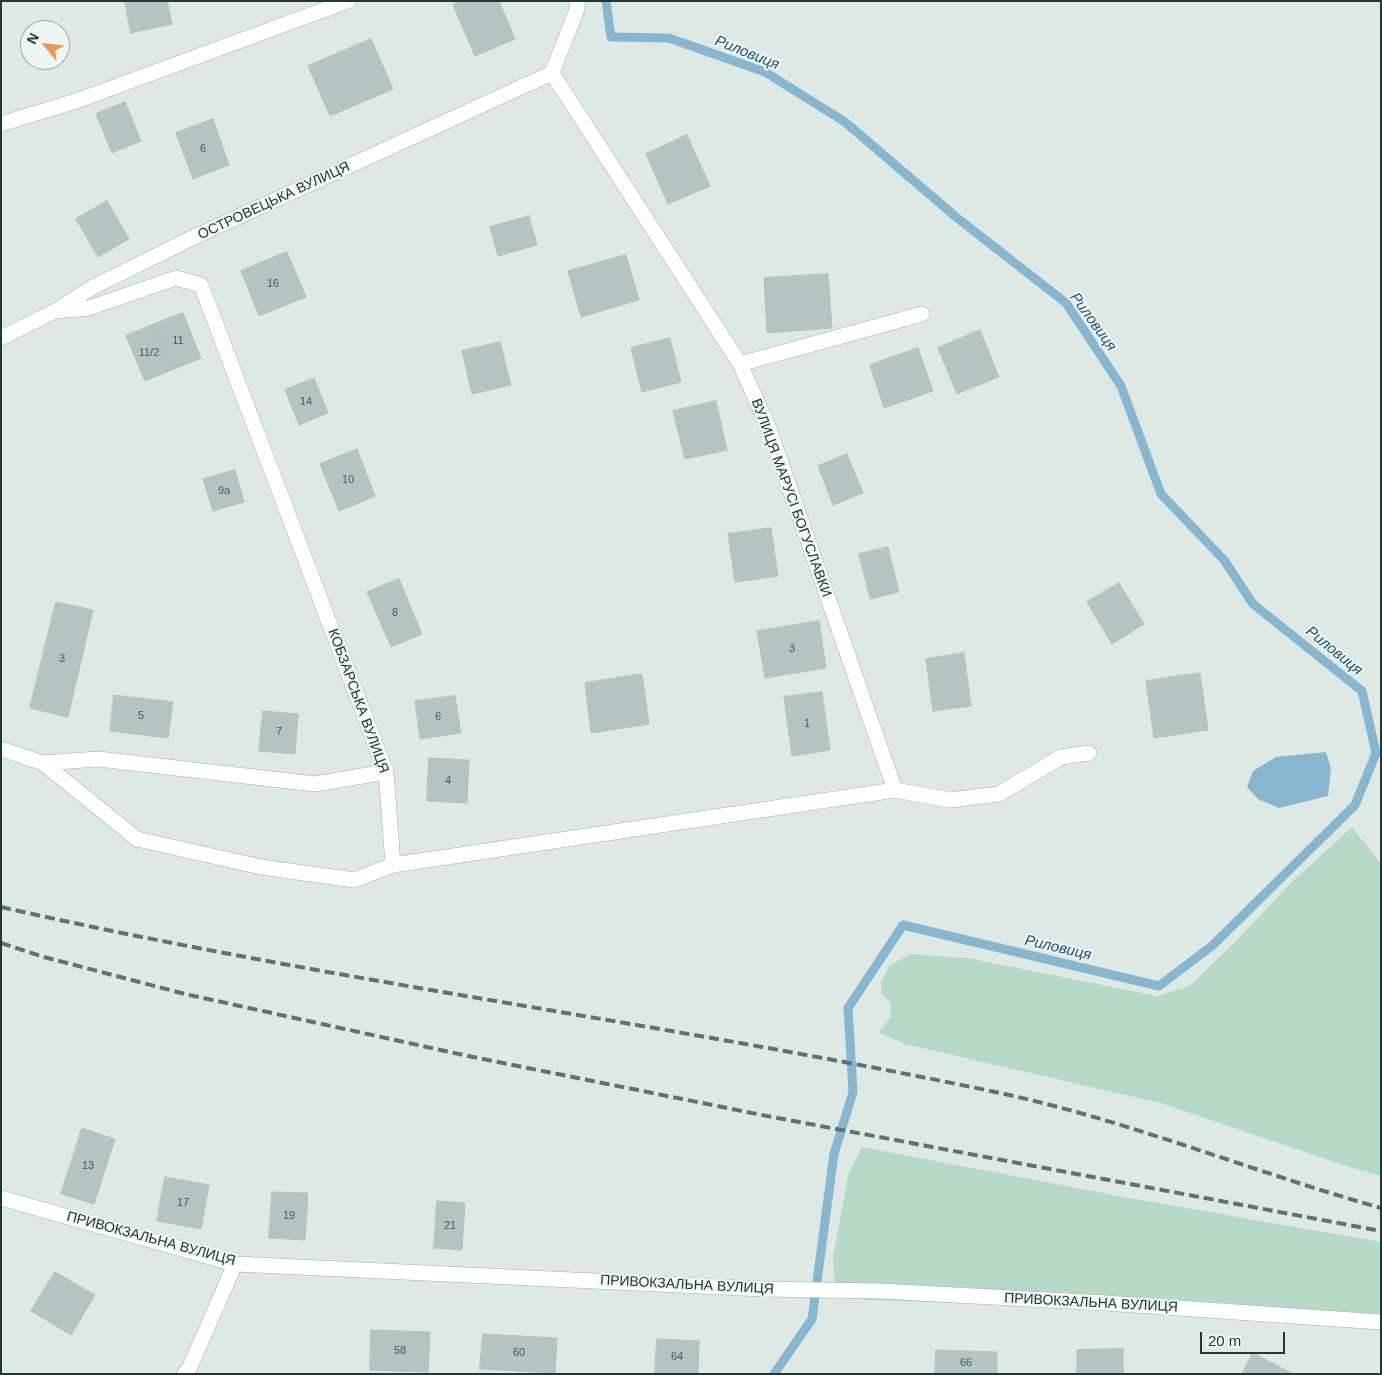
<!DOCTYPE html>
<meta charset="utf-8">
<style>
body{margin:0}
#map{position:relative;width:1382px;height:1375px;overflow:hidden;background:#dee9e6;font-family:Helvetica,sans-serif}
canvas{display:block}
.frame{position:absolute;inset:0;border:2px solid #203936;pointer-events:none}
.north{position:absolute;left:20px;top:20px;width:50px;height:50px;box-sizing:border-box;background:#eef6f4;border:1px solid #9caaa8;border-radius:50%;rotate:298deg;font-size:14px;font-weight:700;line-height:20px;text-align:center;color:#203936}
.north::after{content:'';display:block;margin:auto;width:18px;height:22px;background:#ee9858;clip-path:polygon(50% 0,100% 100%,50% 72%,0 100%)}
.scale{position:absolute;left:1200px;top:1332px;width:85px;height:22px;box-sizing:border-box;border:2px solid #203936;border-top:0;padding-left:6px;font-size:15px;line-height:18px;white-space:nowrap;color:#203936;-webkit-text-stroke:4px #eef6f4;paint-order:stroke}
</style>
<div id="map">
<canvas width="1382" height="1375"></canvas>
<div class="frame"></div>
<div class="north">N</div>
<div class="scale">20 m</div>
</div>
<script>
const c = document.querySelector('canvas').getContext('2d');
c.lineJoin = 'round';
function fillPath(path, color) {
  c.fillStyle = color;
  c.fill(path, 'evenodd');
}
function stroke(path, color, width, dash) {
  c.strokeStyle = color;
  c.lineWidth = width;
  c.lineCap = dash ? 'butt' : 'round';
  c.setLineDash(dash || []);
  c.stroke(path);
}
function label(font, color, halo, rows, align = 'center') {
  c.font = font + ' Helvetica,sans-serif';
  c.lineWidth = 4;
  c.setLineDash([]);
  c.textBaseline = 'middle';
  c.strokeStyle = halo;
  c.fillStyle = color;
  for (const [text, x, y, turn = 0] of rows) {
    c.save();
    c.translate(x, y);
    c.rotate((+turn || 0) * Math.PI / 180);
    c.textAlign = isNaN(turn) ? turn : align;
    if (halo) c.strokeText(text, 0, 0);
    c.fillText(text, 0, 0);
    c.restore();
  }
}
fillPath(new Path2D(`
 M 1352,827 L 1381,864 L 1381,1176 L 1350,1167 L 1160,1103 L 905,1044 L 879,1033 L 891,1016 L 890,1001 L 882,995 L 881,983 L 889,966 L 910,954 L 967,958 L 1157,996 L 1190,986 L 1235,942 L 1292,882 Z
 M 862,1147 L 1129,1198 L 1381,1242 L 1381,1321 L 1132,1308 L 865,1300 L 835,1292 L 833,1257 L 849,1172 Z`), '#b7dac7');
fillPath(new Path2D(`
 M 1326,752 L 1331,768 L 1328,796 L 1279,808 L 1258,799 L 1247,787 L 1253,771 L 1276,757 Z`), '#87b6ce');
stroke(new Path2D(`
 M 606,1 L 611,37 L 669,38 L 765,72 L 845,122 L 956,217 L 1066,303 L 1121,386 L 1161,494 L 1224,560 L 1253,604 L 1362,691 L 1376,753 L 1355,805 L 1213,945 L 1159,986 L 903,925 L 848,1008 L 853,1092 L 834,1154 L 812,1319 L 774,1374`), '#87b6ce', 9);
const building = new Path2D(`
 M 125,1 L 167,1 L 172,24 L 131,33 Z
 M 461,1 L 499,1 L 515,39 L 475,56 L 453,5 Z
 M 371,39 L 393,89 L 330,116 L 308,66 Z
 M 125,102 L 141,141 L 112,153 L 96,114 Z
 M 213,119 L 229,165 L 193,179 L 176,133 Z
 M 687,135 L 710,186 L 668,204 L 646,154 Z
 M 107,201 L 129,239 L 98,257 L 76,219 Z
 M 529,216 L 537,245 L 498,256 L 490,227 Z
 M 287,252 L 306,297 L 259,316 L 241,271 Z
 M 626,255 L 639,300 L 581,317 L 568,271 Z
 M 828,274 L 832,328 L 767,333 L 764,278 Z
 M 183,313 L 201,358 L 172,370 L 154,324 Z
 M 154,324 L 172,370 L 145,381 L 126,336 Z
 M 980,330 L 999,377 L 957,394 L 938,348 Z
 M 670,338 L 681,382 L 642,392 L 631,348 Z
 M 500,342 L 511,385 L 472,394 L 462,351 Z
 M 918,348 L 933,391 L 884,408 L 870,365 Z
 M 314,378 L 328,413 L 299,425 L 285,390 Z
 M 716,401 L 727,450 L 685,459 L 673,411 Z
 M 357,449 L 375,496 L 339,511 L 320,464 Z
 M 847,454 L 863,493 L 833,505 L 818,466 Z
 M 235,470 L 244,502 L 213,511 L 203,479 Z
 M 771,528 L 778,576 L 735,582 L 728,534 Z
 M 888,547 L 899,592 L 870,599 L 859,554 Z
 M 399,579 L 422,634 L 391,647 L 367,592 Z
 M 1119,583 L 1144,624 L 1112,644 L 1087,602 Z
 M 56,602 L 93,610 L 68,717 L 30,708 Z
 M 819,621 L 826,668 L 765,678 L 757,631 Z
 M 964,653 L 971,706 L 933,711 L 926,659 Z
 M 1200,673 L 1208,730 L 1154,738 L 1146,681 Z
 M 642,674 L 649,724 L 591,733 L 585,683 Z
 M 822,692 L 830,750 L 792,756 L 784,697 Z
 M 114,695 L 173,702 L 168,738 L 110,731 Z
 M 455,696 L 461,733 L 420,739 L 415,701 Z
 M 263,711 L 298,714 L 295,754 L 259,751 Z
 M 429,758 L 469,760 L 467,803 L 427,801 Z
 M 82,1128 L 115,1139 L 94,1204 L 61,1194 Z
 M 165,1177 L 209,1185 L 201,1229 L 157,1221 Z
 M 272,1192 L 308,1193 L 305,1240 L 269,1238 Z
 M 437,1201 L 465,1203 L 462,1250 L 434,1248 Z
 M 55,1272 L 95,1295 L 71,1335 L 31,1311 Z
 M 371,1330 L 430,1332 L 428,1372 L 370,1370 Z
 M 483,1334 L 557,1338 L 555,1373 L 480,1369 Z
 M 657,1339 L 699,1341 L 698,1374 L 655,1374 Z
 M 1123,1349 L 1123,1374 L 1077,1374 L 1077,1350 Z
 M 936,1350 L 997,1352 L 997,1374 L 935,1374 Z
 M 1253,1353 L 1293,1374 L 1242,1374 Z`);
fillPath(building, '#b4c4c0');
stroke(building, '#b1c3bf', 1);
const minor = new Path2D(`
 M 552,73 L 740,364 L 768,426 L 895,790
 M 552,73 L 576,12 L 578,1
 M 1,124 L 79,100 L 348,1
 M 55,311 L 89,308 L 176,278 L 201,285 L 386,772 L 393,865
 M 1,338 L 55,311 L 93,287 L 192,238 L 552,73
 M 740,364 L 922,314
 M 1,749 L 43,763 L 137,839 L 261,867 L 354,880 L 393,865 L 895,790 L 950,800 L 999,794 L 1061,757 L 1089,753
 M 43,763 L 98,759 L 315,784 L 386,772
 M 1,1198 L 235,1264 L 763,1289 L 880,1291 L 1105,1303 L 1381,1322
 M 184,1374 L 189,1369 L 235,1264`);
stroke(minor, '#a1b1ae', 16);
stroke(minor, '#fff', 15);
stroke(new Path2D(`
 M 1,907 C 332,982 669,1023 1000,1093 C 1130,1121 1253,1172 1381,1208
 M 1,943 L 44,957 L 185,994 L 468,1056 L 767,1116 L 1381,1231`), '#5a7472', 4, [10, 5]);
label('11px', '#455c58', null, [
 ["6",203,149],
 ["16",273,284],
 ["11",178,341],
 ["11/2",149,353],
 ["14",306,402],
 ["10",348,480],
 ["9а",224,491],
 ["8",395,613],
 ["3",792,649],
 ["3",62,659],
 ["5",141,716],
 ["6",438,717],
 ["1",807,724],
 ["7",279,732],
 ["4",448,781],
 ["13",88,1166],
 ["17",183,1203],
 ["19",289,1216],
 ["21",450,1226],
 ["58",400,1351],
 ["60",519,1353],
 ["64",677,1357],
 ["66",966,1363]
]);
label('14px', '#203936', '#eef6f4', [
 ["ОСТРОВЕЦЬКА ВУЛИЦЯ",274,201,-25],
 ["ВУЛИЦЯ МАРУСІ БОГУСЛАВКИ",791,498,70],
 ["КОБЗАРСЬКА ВУЛИЦЯ",358,701,70],
 ["ПРИВОКЗАЛЬНА ВУЛИЦЯ",151,1239,15],
 ["ПРИВОКЗАЛЬНА ВУЛИЦЯ",687,1285,3],
 ["ПРИВОКЗАЛЬНА ВУЛИЦЯ",1091,1303,3]
]);
label('italic 15px', '#1d5472', '#eef6f4', [
 ["Риловиця",747,53,22],
 ["Риловиця",1093,322,54],
 ["Риловиця",1334,651,39],
 ["Риловиця",1058,948,13]
]);
</script>
